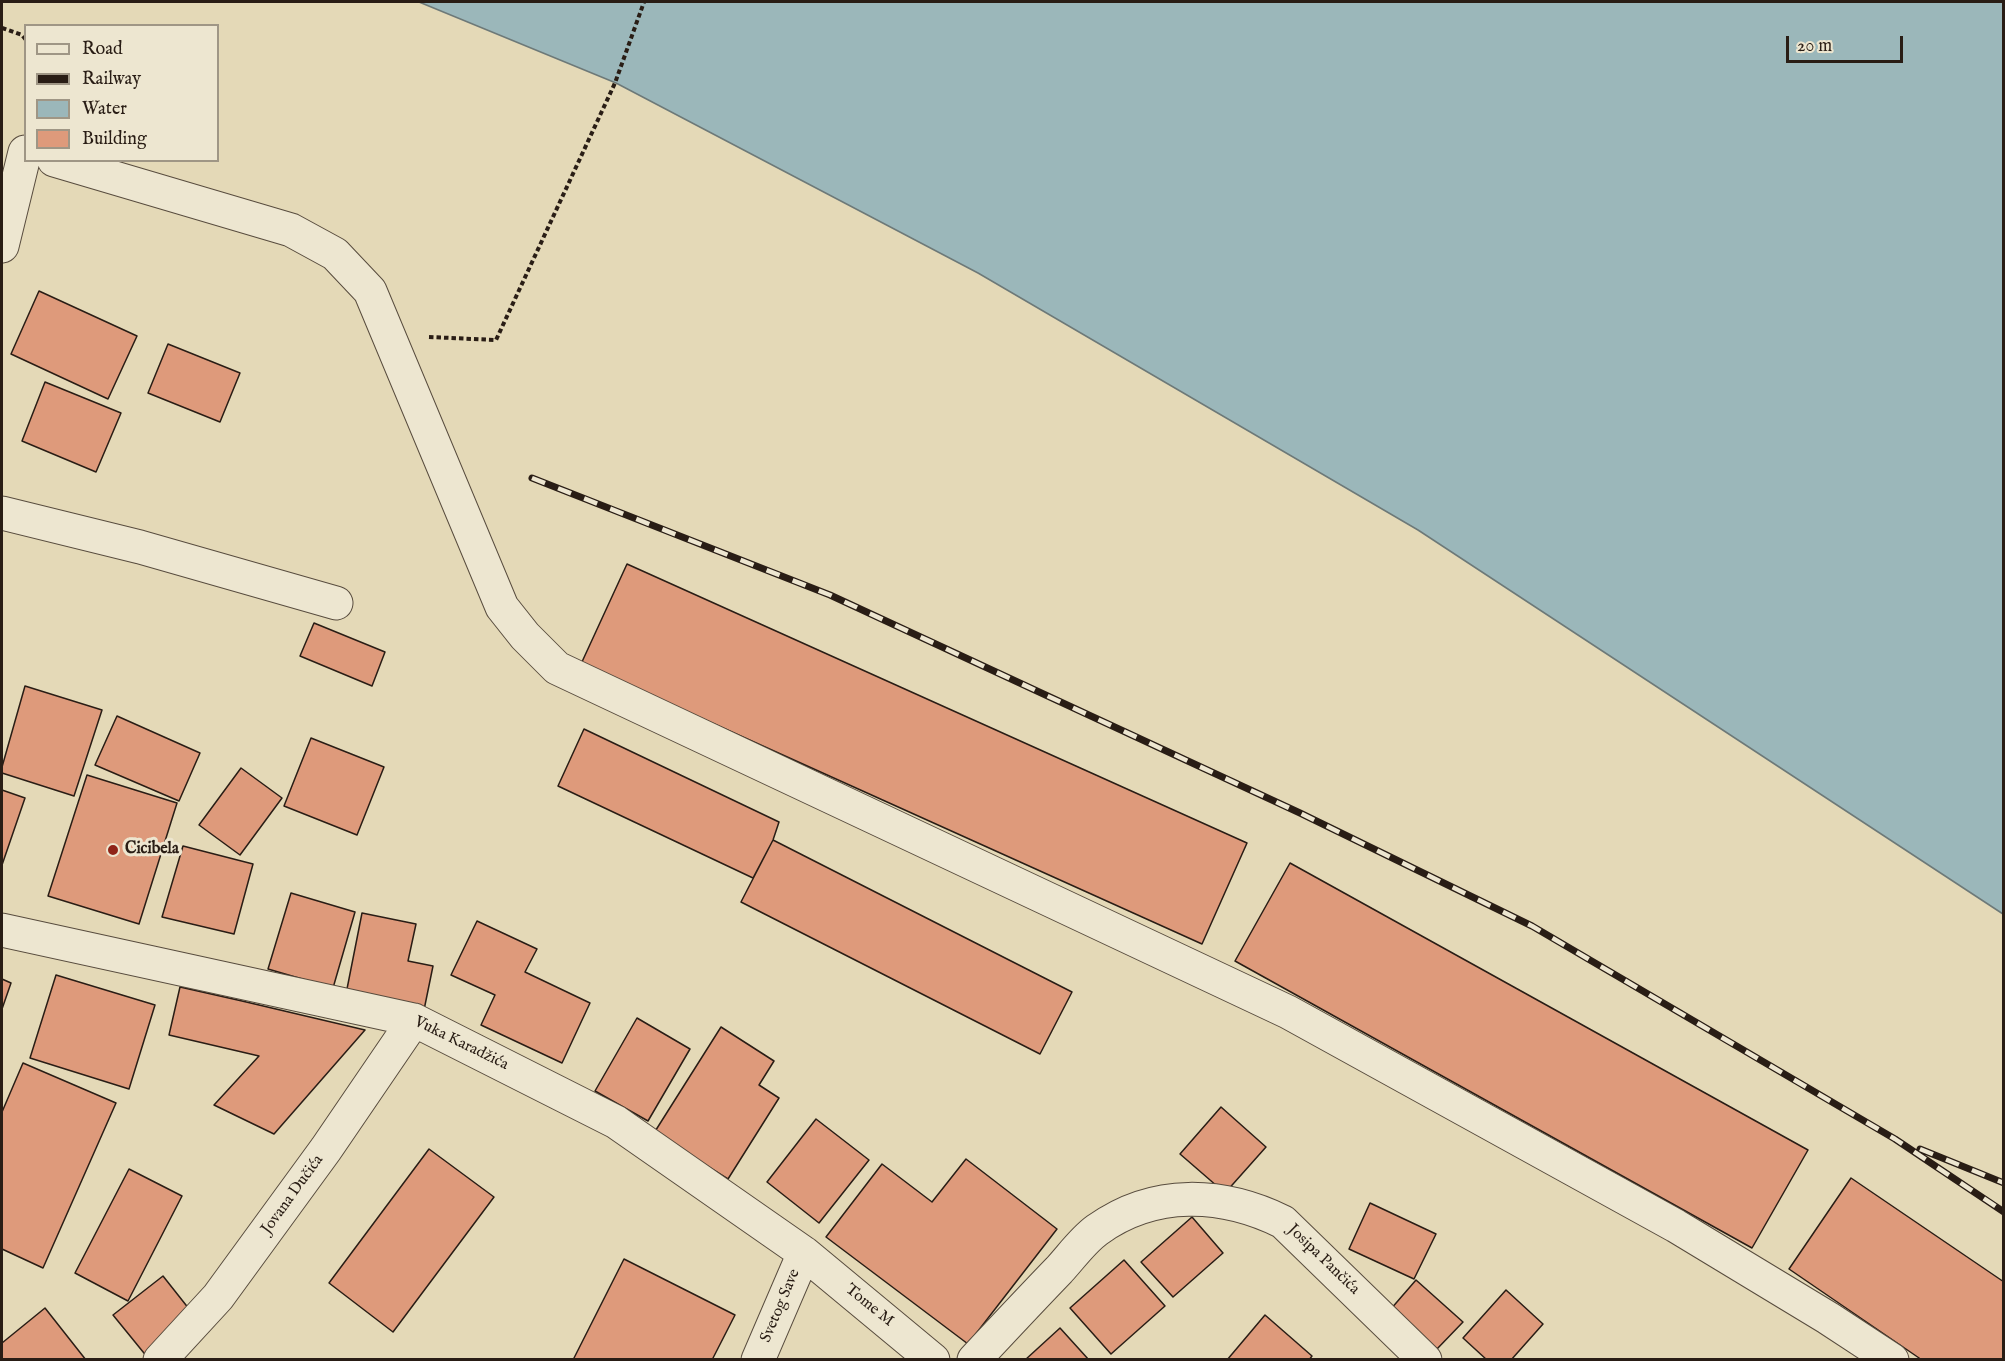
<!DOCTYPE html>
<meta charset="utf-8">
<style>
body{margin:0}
#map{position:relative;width:2005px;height:1361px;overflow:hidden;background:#e4d9b7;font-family:"IM FELL English",serif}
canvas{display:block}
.frame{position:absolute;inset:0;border:3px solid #291d15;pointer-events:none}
.legend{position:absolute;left:24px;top:24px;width:195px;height:138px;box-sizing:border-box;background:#ede6d0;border:2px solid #9f9685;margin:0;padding:8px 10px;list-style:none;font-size:18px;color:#291d15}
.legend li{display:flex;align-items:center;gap:12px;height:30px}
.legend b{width:30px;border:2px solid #9f9685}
.scale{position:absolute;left:1786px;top:36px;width:117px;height:27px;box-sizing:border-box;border:3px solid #291d15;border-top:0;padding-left:8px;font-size:18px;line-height:21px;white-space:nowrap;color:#291d15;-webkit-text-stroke:4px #ede6d0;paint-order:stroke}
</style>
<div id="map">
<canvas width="2005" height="1361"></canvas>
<div class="frame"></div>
<ul class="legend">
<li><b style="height:8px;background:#ede6d0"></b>Road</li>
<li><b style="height:8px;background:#291d15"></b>Railway</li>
<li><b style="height:16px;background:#9bb7ba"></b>Water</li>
<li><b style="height:16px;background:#de9a7b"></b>Building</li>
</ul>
<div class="scale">20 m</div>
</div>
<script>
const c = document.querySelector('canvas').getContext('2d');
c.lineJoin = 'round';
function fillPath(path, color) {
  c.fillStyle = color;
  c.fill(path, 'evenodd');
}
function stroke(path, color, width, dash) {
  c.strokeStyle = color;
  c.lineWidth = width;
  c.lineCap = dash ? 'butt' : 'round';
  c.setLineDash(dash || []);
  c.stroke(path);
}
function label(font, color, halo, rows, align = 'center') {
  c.font = font + ' "IM FELL English",serif';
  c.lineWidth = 6;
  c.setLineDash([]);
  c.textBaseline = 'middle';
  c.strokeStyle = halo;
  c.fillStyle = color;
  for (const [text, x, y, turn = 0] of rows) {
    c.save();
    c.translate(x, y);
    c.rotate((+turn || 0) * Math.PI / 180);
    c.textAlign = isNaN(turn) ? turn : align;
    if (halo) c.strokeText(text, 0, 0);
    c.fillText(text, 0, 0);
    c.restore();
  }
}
const water = new Path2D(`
 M 419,2 L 2003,2 L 2003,914 L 1418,530 L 978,273 L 616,83 Z`);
fillPath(water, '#9bb7ba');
stroke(water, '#6d7978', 1.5);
const building = new Path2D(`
 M 39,291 L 137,336 L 108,399 L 11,354 Z
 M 168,344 L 240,373 L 220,422 L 148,393 Z
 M 45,382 L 121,413 L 96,472 L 22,441 Z
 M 627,564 L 1247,843 L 1202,944 L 581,664 Z
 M 314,623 L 385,652 L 372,686 L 300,656 Z
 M 25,686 L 102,710 L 74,796 L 2,773 L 2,767 Z
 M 117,716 L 200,753 L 179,801 L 95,765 Z
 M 584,729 L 779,822 L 773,840 L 753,878 L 558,786 Z
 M 311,738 L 384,767 L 357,835 L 284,806 Z
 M 241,768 L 282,798 L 240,855 L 199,825 Z
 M 87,775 L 177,803 L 139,924 L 48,896 Z
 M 2,790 L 25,798 L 2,865 Z
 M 773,840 L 1072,992 L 1040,1054 L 741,902 Z
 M 183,846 L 253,864 L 234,934 L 162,917 Z
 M 1290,863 L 1808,1150 L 1752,1248 L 1235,961 Z
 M 291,893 L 355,912 L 333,988 L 268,969 Z
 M 362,913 L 416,924 L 408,961 L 433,966 L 424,1010 L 346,994 Z
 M 477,921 L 537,949 L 525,972 L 590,1003 L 562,1063 L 481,1025 L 495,995 L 451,975 Z
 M 56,975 L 155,1005 L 129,1089 L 30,1058 Z
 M 2,979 L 11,983 L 2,1009 Z
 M 180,987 L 242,1001 L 365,1030 L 274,1134 L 214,1105 L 259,1056 L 169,1035 Z
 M 637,1018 L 690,1049 L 648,1121 L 595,1091 Z
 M 721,1027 L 774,1061 L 759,1085 L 779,1098 L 728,1179 L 654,1133 Z
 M 23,1063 L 116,1103 L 43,1268 L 2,1249 L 2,1112 Z
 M 1221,1107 L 1266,1147 L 1225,1193 L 1180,1154 Z
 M 816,1119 L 869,1160 L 819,1223 L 767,1182 Z
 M 429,1149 L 494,1197 L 393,1332 L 329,1283 Z
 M 966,1159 L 1057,1229 L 968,1344 L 826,1237 L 882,1164 L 932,1202 Z
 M 129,1169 L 182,1196 L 128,1301 L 75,1273 Z
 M 1851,1178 L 2004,1282 L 2004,1360 L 1922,1360 L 1789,1269 Z
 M 1370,1203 L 1436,1234 L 1414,1279 L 1349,1249 Z
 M 1192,1217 L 1223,1253 L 1173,1297 L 1141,1262 Z
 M 624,1259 L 735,1315 L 712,1360 L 573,1360 Z
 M 1124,1260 L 1165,1306 L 1111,1354 L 1070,1308 Z
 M 163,1276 L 197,1319 L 148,1358 L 113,1315 Z
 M 1416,1280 L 1463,1322 L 1436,1350 L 1390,1310 Z
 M 1506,1290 L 1543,1324 L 1511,1360 L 1487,1360 L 1463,1338 Z
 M 45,1308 L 86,1360 L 2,1360 L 2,1343 Z
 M 1265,1315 L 1312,1356 L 1309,1360 L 1227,1360 Z
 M 1060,1328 L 1089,1360 L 1025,1360 Z`);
fillPath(building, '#de9a7b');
stroke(building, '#291d15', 1.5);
const minor = new Path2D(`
 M 54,160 L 291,230 L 335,254 L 370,291 L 502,607 L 525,636 L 557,668 L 1288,1012 L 1676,1226 L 1828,1318 L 1892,1360
 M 2,246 L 25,152
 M 2,513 L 140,547 L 336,603
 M 2,930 L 414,1020 L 616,1122 L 804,1253 L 933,1360
 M 160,1360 L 218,1297 L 326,1149 L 414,1020
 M 758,1360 L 804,1253
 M 974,1360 C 1002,1330 1030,1300 1059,1270 C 1071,1257 1083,1240 1097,1230 C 1154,1189 1222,1192 1283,1222 L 1425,1360`);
stroke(minor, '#584c3e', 35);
stroke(new Path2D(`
 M 2,28 L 22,35 L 26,40
 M 429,337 L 496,340 L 615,83 L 644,2`), '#291d15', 4, [4.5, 3]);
stroke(minor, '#ede6d0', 33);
const rail = new Path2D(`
 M 532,478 L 830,595 L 1300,813 L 1532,926 L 1895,1139 L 2004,1212
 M 1920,1149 L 2004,1183`);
stroke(rail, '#291d15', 7);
stroke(rail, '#ede6d0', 4.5, [14]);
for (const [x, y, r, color] of [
 [113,850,6,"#8f2418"]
]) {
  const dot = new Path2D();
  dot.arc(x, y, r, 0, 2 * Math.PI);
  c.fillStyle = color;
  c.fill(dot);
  stroke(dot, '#ede6d0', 2);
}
label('bold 16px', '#291d15', '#ede6d0', [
 ["Cicibela",125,850]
], 'left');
label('16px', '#291d15', '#ede6d0', [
 ["Vuka Karadžića",461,1044,26],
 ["Jovana Dučića",293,1195,-54],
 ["Josipa Pančića",1323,1260,44],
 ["Svetog Save",781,1306,-67],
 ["Tome M",869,1306,39]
]);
</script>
